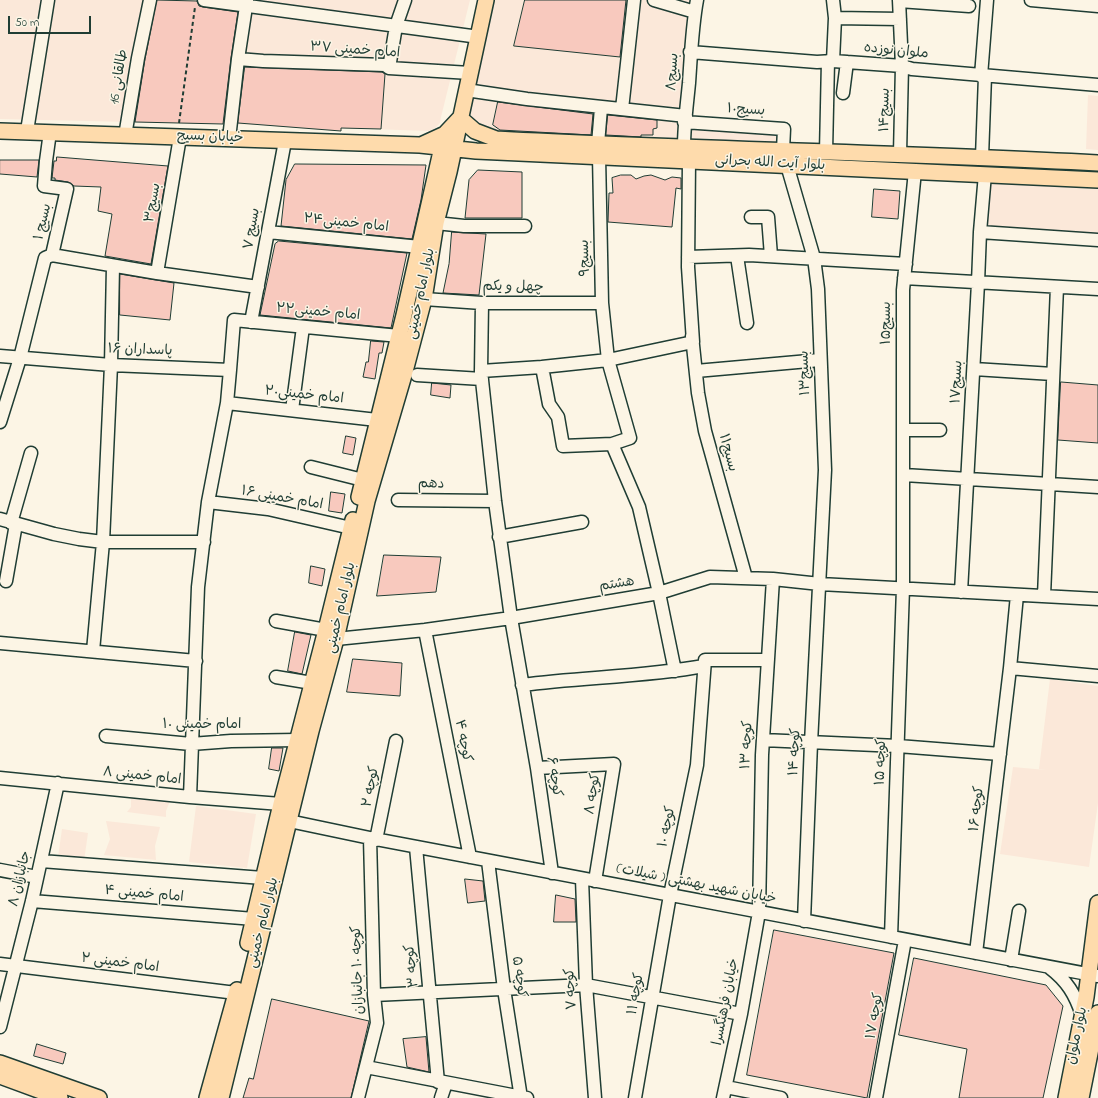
<!DOCTYPE html>
<meta charset="utf-8">
<style>
body{margin:0}
#map{position:relative;width:1098px;height:1098px;overflow:hidden;background:#fcf5e5;font-family:"Indie Flower",sans-serif}
canvas{display:block}
.scale{position:absolute;left:8px;top:16px;width:83px;height:18px;box-sizing:border-box;border:2px solid #1f3d34;border-top:0;padding-left:5px;font-size:12px;line-height:14px;white-space:nowrap;color:#1f3d34;-webkit-text-stroke:3px #fcf5e5;paint-order:stroke}
</style>
<div id="map">
<canvas width="1098" height="1098"></canvas>
<div class="scale">50 m</div>
</div>
<script>
const c = document.querySelector('canvas').getContext('2d');
c.lineJoin = 'round';
function fillPath(path, color) {
  c.fillStyle = color;
  c.fill(path, 'evenodd');
}
function stroke(path, color, width, dash) {
  c.strokeStyle = color;
  c.lineWidth = width;
  c.lineCap = dash ? 'butt' : 'round';
  c.setLineDash(dash || []);
  c.stroke(path);
}
function label(font, color, halo, rows, align = 'center') {
  c.font = font + ' "Indie Flower","Playpen Sans Arabic",sans-serif';
  c.lineWidth = 3;
  c.setLineDash([]);
  c.textBaseline = 'middle';
  c.strokeStyle = halo;
  c.fillStyle = color;
  for (const [text, x, y, turn = 0] of rows) {
    c.save();
    c.translate(x, y);
    c.rotate((+turn || 0) * Math.PI / 180);
    c.textAlign = isNaN(turn) ? turn : align;
    if (halo) c.strokeText(text, 0, 0);
    c.fillText(text, 0, 0);
    c.restore();
  }
}
fillPath(new Path2D(`
 M 0,0 L 470,0 L 441,117 L 440,123 L 435,128 L 429,131 L 342,128 L 341,131 L 258,125 L 0,119 Z
 M 486,0 L 698,0 L 683,115 L 784,129 L 783,150 L 518,140 L 460,118 Z
 M 1088,95 L 1098,96 L 1098,150 L 1086,149 Z
 M 985,174 L 1098,180 L 1098,237 L 982,229 Z
 M 1050,679 L 1098,686 L 1098,803 L 1089,867 L 1000,854 L 1013,767 L 1046,770 L 1039,769 Z
 M 131,799 L 170,801 L 166,811 L 166,817 L 127,812 L 131,807 Z
 M 196,806 L 256,814 L 247,868 L 189,862 Z
 M 106,821 L 160,827 L 155,846 L 156,860 L 104,855 L 110,839 Z
 M 62,829 L 88,833 L 84,861 L 58,857 Z`), '#fbe8d9');
const building = new Path2D(`
 M 157,0 L 197,1 L 199,6 L 203,7 L 238,12 L 231,58 L 223,124 L 135,122 L 145,59 Z
 M 525,0 L 626,0 L 620,57 L 514,46 Z
 M 245,67 L 382,72 L 385,74 L 381,129 L 341,128 L 341,131 L 238,123 Z
 M 498,102 L 593,114 L 591,135 L 500,130 L 493,125 Z
 M 608,115 L 657,120 L 657,128 L 653,129 L 653,135 L 641,135 L 641,137 L 606,135 Z
 M 57,157 L 168,166 L 151,264 L 105,256 L 112,214 L 98,211 L 101,187 L 74,186 L 68,182 L 55,180 L 55,178 L 52,178 L 54,161 L 56,161 Z
 M 0,160 L 39,160 L 37,177 L 0,174 Z
 M 295,164 L 426,165 L 421,200 L 412,239 L 281,226 L 286,180 Z
 M 478,170 L 522,172 L 522,218 L 465,218 L 469,180 Z
 M 621,175 L 631,175 L 636,179 L 644,176 L 651,175 L 665,180 L 672,177 L 681,178 L 681,189 L 676,188 L 672,227 L 608,222 L 609,193 L 613,193 L 612,178 Z
 M 874,189 L 900,191 L 898,219 L 872,217 Z
 M 452,232 L 486,234 L 479,295 L 443,293 L 449,264 Z
 M 279,241 L 407,253 L 391,328 L 260,315 L 275,244 Z
 M 120,274 L 174,283 L 170,320 L 120,315 Z
 M 371,341 L 384,342 L 382,353 L 379,353 L 375,379 L 363,377 L 366,362 L 368,362 Z
 M 1061,382 L 1098,385 L 1098,443 L 1058,440 Z
 M 432,383 L 451,385 L 450,398 L 431,395 Z
 M 346,436 L 356,438 L 353,455 L 343,453 Z
 M 331,492 L 345,494 L 342,513 L 329,511 Z
 M 384,555 L 441,557 L 436,592 L 377,596 Z
 M 311,566 L 325,569 L 322,586 L 309,583 Z
 M 295,632 L 311,635 L 302,674 L 288,671 Z
 M 353,659 L 402,663 L 400,696 L 347,692 Z
 M 272,748 L 283,748 L 279,771 L 269,769 Z
 M 465,879 L 483,881 L 485,901 L 468,903 Z
 M 556,895 L 575,899 L 576,922 L 554,922 Z
 M 774,930 L 894,953 L 867,1098 L 747,1075 Z
 M 914,958 L 1046,985 L 1063,1006 L 1043,1098 L 959,1098 L 967,1049 L 899,1035 Z
 M 272,999 L 369,1021 L 351,1098 L 243,1098 L 249,1078 L 253,1079 Z
 M 426,1037 L 429,1072 L 407,1067 L 403,1039 Z
 M 37,1044 L 66,1053 L 63,1064 L 34,1056 Z`);
fillPath(building, '#f8c9be');
stroke(building, '#1f3d34', 1);
const minor = new Path2D(`
 M 204,0 L 479,37
 M 654,0 L 695,12
 M 833,0 L 835,18 L 833,61
 M 899,0 L 902,66 L 900,154
 M 1031,0 L 1098,6
 M 899,1 L 969,6
 M 835,18 L 900,19
 M 690,52 L 817,62 L 833,61 L 902,66 L 912,69 L 1098,85
 M 238,59 L 263,61 L 385,65 L 389,68 L 470,73
 M 389,68 L 396,26 L 405,0
 M 981,76 L 987,0
 M 466,90 L 527,99 L 686,116
 M 843,93 L 847,62
 M 622,109 L 634,0
 M 684,122 L 784,129 L 783,150
 M 27,131 L 48,0
 M 50,132 L 46,161 L 44,186 L 67,189 L 52,255 L 157,273 L 258,287
 M 125,136 L 138,58 L 150,0
 M 229,139 L 238,59 L 247,0
 M 598,144 L 601,108
 M 684,147 C 684,125 687,104 689,83 C 691,55 692,27 697,0
 M 826,152 L 828,61
 M 982,157 L 985,76
 M 787,165 L 814,258 L 818,289 L 825,470 L 811,743 L 804,921
 M 751,217 L 768,217 L 771,256
 M 436,223 L 464,226 L 525,226
 M 268,232 L 420,247
 M 980,232 L 1098,240
 M 737,256 L 747,323
 M 688,257 L 749,255 L 906,264
 M 157,273 L 180,137
 M 904,278 L 1098,289
 M 424,299 L 482,303 L 602,303
 M 482,303 L 481,371 L 495,501 L 511,618 L 537,768 L 552,873
 M 251,322 L 285,141
 M 692,336 L 698,393 L 705,431 L 746,578
 M 0,356 L 111,365 L 230,370 L 234,320 L 399,336
 M 542,367 L 549,404 L 558,417 L 563,446 L 612,444 L 630,438 L 608,360 L 602,303 L 599,156
 M 974,369 L 1053,374
 M 481,371 L 542,367 L 608,360 L 693,342 L 688,267 L 689,161
 M 696,371 L 820,360
 M 417,375 L 482,379
 M 227,403 L 377,420
 M 292,410 L 303,327
 M 0,422 L 20,358 L 45,258 L 52,255
 M 904,430 L 940,430
 M 612,444 L 639,507 L 659,593 L 675,671
 M 311,467 L 363,480
 M 904,475 L 1098,487
 M 398,500 L 495,501
 M 208,502 L 268,509 L 351,528
 M 0,519 L 54,534 L 79,539 L 103,542 L 204,542
 M 11,523 L 31,453
 M 499,537 L 582,522
 M 6,581 L 16,524
 M 961,592 L 978,283 L 980,232 L 985,174
 M 1017,595 L 1010,668 L 1098,676
 M 1044,596 L 1057,287
 M 276,621 L 326,630
 M 425,630 L 470,857
 M 336,639 L 425,630 L 511,618 L 659,593 L 710,577 L 773,579 L 820,584 L 1098,599
 M 0,643 L 196,661
 M 93,651 L 103,542 L 111,365 L 113,266
 M 276,677 L 312,683
 M 522,685 C 582,677 644,677 704,666
 M 106,736 L 191,744 L 231,741 L 298,740
 M 763,740 L 898,746 L 1000,754
 M 537,768 L 614,764 L 595,881
 M 0,778 L 190,797 L 281,804
 M 190,797 L 198,587 L 208,502 L 227,403 L 230,370
 M 289,821 L 370,838 L 1098,976
 M 376,840 L 396,741
 M 416,847 L 438,1082
 M 41,861 L 263,878
 M 488,861 L 504,989 L 521,1098
 M 0,870 L 37,877
 M 582,879 L 586,985 L 595,1098
 M 32,901 L 254,919
 M 891,937 L 903,588 L 903,290 L 915,171
 M 976,953 L 1010,668
 M 1011,960 L 1019,911
 M 0,964 L 236,993
 M 1050,968 C 1067,981 1075,994 1082,1015
 M 374,995 L 586,985 L 741,1014
 M 0,1027 L 32,901 L 58,783
 M 366,1067 L 527,1098
 M 726,1087 L 781,1098
 M 358,1098 L 377,1023 L 374,995 L 370,838
 M 441,1098 L 446,1083
 M 635,1098 L 670,895 L 697,765 L 705,660 L 768,660
 M 723,1098 L 741,1014 L 759,912 L 762,755 L 773,579
 M 876,1098 L 905,940`);
const major = new Path2D(`
 M 460,118 L 475,131 L 496,139 C 697,150 897,152 1098,163
 M 0,131 L 420,145 L 476,151 L 1098,180
 M 421,145 L 445,134 L 460,118
 M 359,497 L 404,315 L 442,147
 M 248,943 L 281,804 L 326,630 L 353,520
 M 0,1063 L 99,1098
 M 0,1076 L 60,1098
 M 207,1098 L 237,990
 M 221,1098 L 311,731 L 336,639 L 367,501 L 404,375 L 424,299 L 436,223 L 449,172 L 486,0
 M 1066,1098 L 1086,997 L 1098,903
 M 1081,1098 L 1098,1013`);
stroke(minor, '#1f3d34', 15);
stroke(major, '#1f3d34', 18);
stroke(new Path2D(`
 M 179,123 L 195,7`), '#1f3d34', 2, [4, 3]);
stroke(minor, '#fcf5e5', 12);
stroke(major, '#fedbac', 15);
label('14px', '#1f3d34', '#fcf5e5', [
 ["امام خمینی ۳۷",355,51,4],
 ["ملوان نوزده",896,52,6],
 ["بسیج۸",674,72,-86],
 ["طالقانی 16",120,77,-81],
 ["بسیج۱۴",886,110,-89],
 ["بسیج۱۰",746,111,4],
 ["خیابان بسیج",210,138,2],
 ["بلوار آیت الله بحرانی",770,164,3],
 ["بسیج۳",154,203,-80],
 ["بسیج ۱",44,222,-77],
 ["امام خمینی۲۴",346,224,6],
 ["بسیج ۷",253,229,-80],
 ["بسیج۹",586,258,-91],
 ["چهل و یکم",513,288,1],
 ["بلوار امام خمینی",422,294,-78],
 ["امام خمینی۲۲",318,313,5],
 ["بسیج۱۵",888,323,-90],
 ["پاسداران ۱۶",140,351,2],
 ["بسیج۱۳",806,373,-92],
 ["بسیج۱۷",958,382,-87],
 ["امام خمینی۲۰",304,396,6],
 ["بسیج۱۱",727,453,75],
 ["دهم",431,485,1],
 ["امام خمینی ۱۶",282,499,10],
 ["هشتم",617,585,-9],
 ["بلوار امام خمینی",342,608,-77],
 ["امام خمینی ۱۰",202,726],
 ["کوچه ۴",462,741,79],
 ["کوچه ۱۳",748,745,-87],
 ["کوچه ۱۴",796,752,-87],
 ["کوچه ۱۵",882,762,-88],
 ["امام خمینی ۸",142,777,6],
 ["کوچه ۶",553,777,81],
 ["کوچه ۲",372,787,-79],
 ["کوچه ۸",594,794,-81],
 ["کوچه ۱۶",978,809,-83],
 ["کوچه ۱۰",668,827,-78],
 ["جانبازان ۸",21,879,-77],
 ["خیابان شهید بهشتی ( شیلات)",696,885,11],
 ["امام خمینی ۴",144,895,5],
 ["بلوار امام خمینی",264,923,-76],
 ["امام خمینی ۲",120,964,7],
 ["کوچه ۳",413,966,-96],
 ["کوچه ۱۰ جانبازان",359,970,-92],
 ["کوچه ۵",518,977,82],
 ["کوچه ۷",572,989,-93],
 ["کوچه ۱۱",637,994,-80],
 ["خیابان فرهنگسرا",727,1002,-79],
 ["کوچه ۱۷",876,1016,-80],
 ["بلوار ملوان",1078,1036,-78]
]);
</script>
